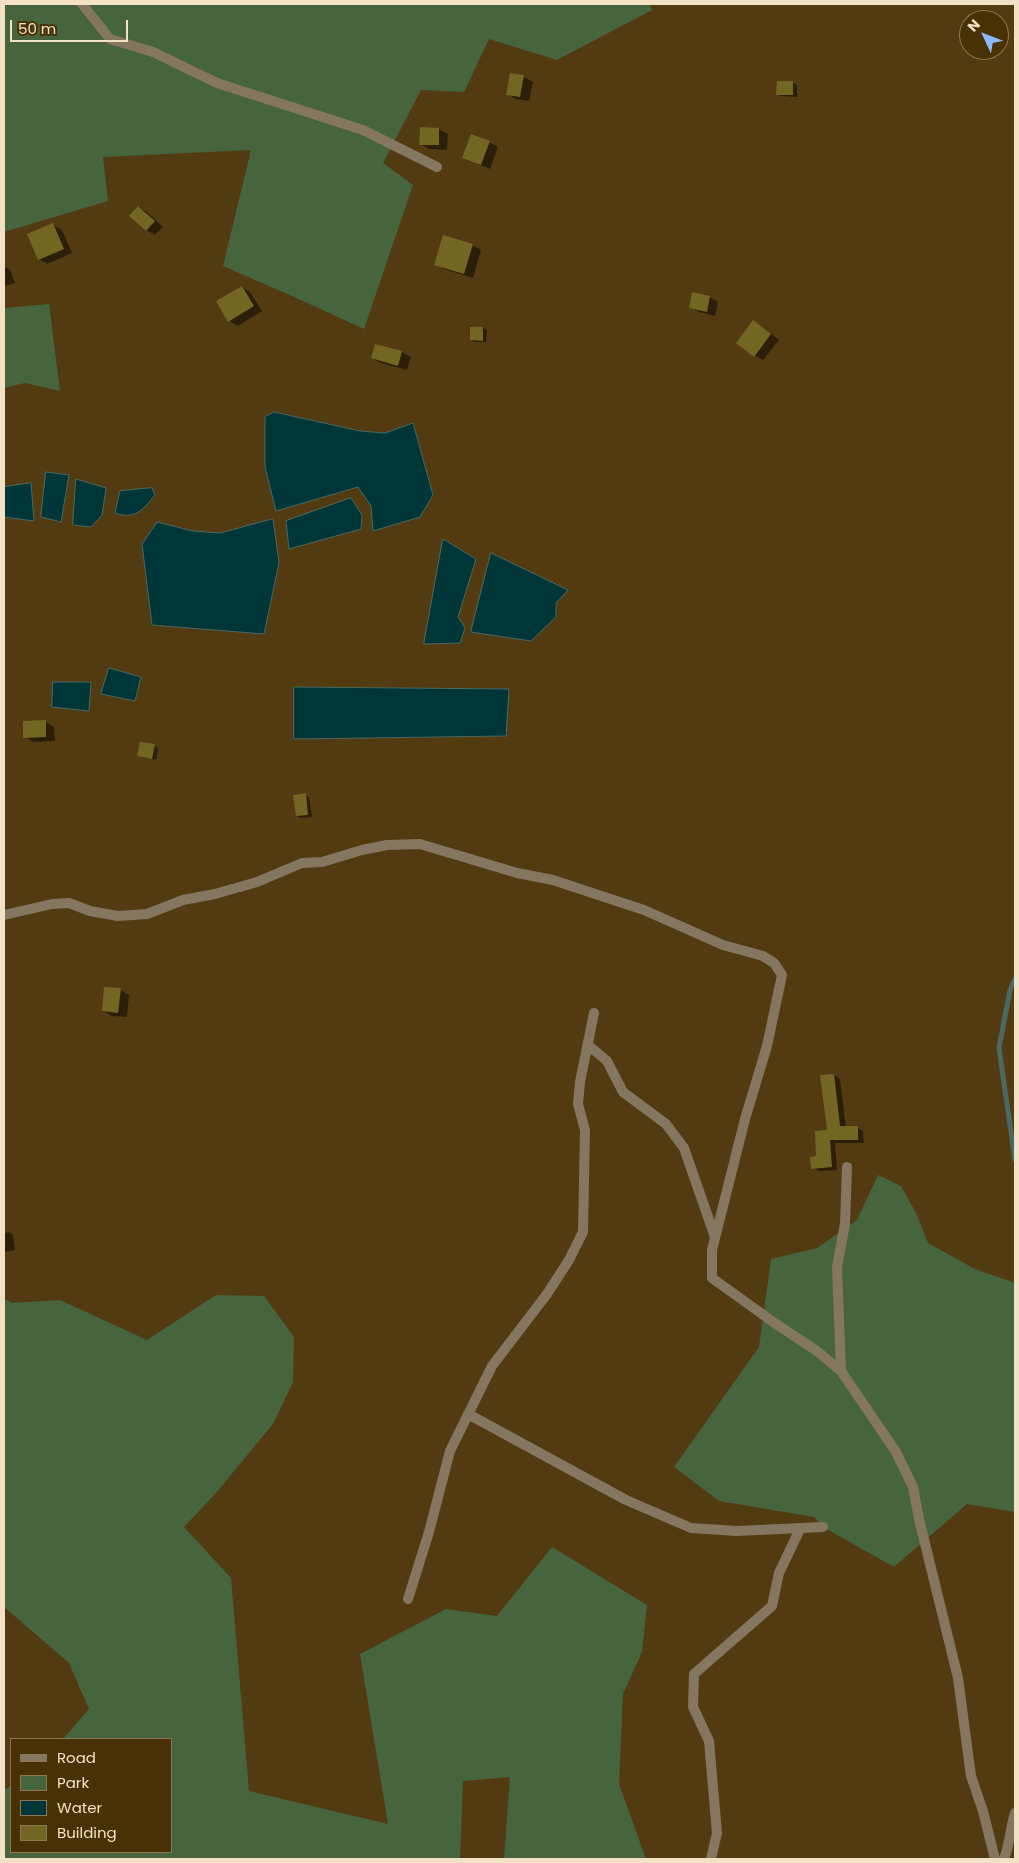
<!DOCTYPE html>
<style>
body{margin:0}
#map{position:relative;width:1019px;height:1863px;overflow:hidden;background:#533b11;font-family:Poppins,sans-serif}
canvas{display:block}
.frame{position:absolute;inset:0;border:5px solid #f2e1c5;pointer-events:none}
.legend{position:absolute;left:10px;top:1738px;width:162px;height:115px;box-sizing:border-box;background:#483104;border:1px solid #8c7751;margin:0;padding:6px 9px;list-style:none;font-size:15px;color:#f2e1c5}
.legend li{display:flex;align-items:center;gap:10px;height:25px}
.legend b{width:25px;border:1px solid #8c7751}
.north{position:absolute;left:959px;top:10px;width:50px;height:50px;box-sizing:border-box;background:#483104;border:1px solid #8c7751;border-radius:50%;rotate:313deg;font-size:14px;font-weight:700;line-height:20px;text-align:center;color:#f2e1c5}
.north::after{content:'';display:block;margin:auto;width:18px;height:22px;background:#8db9fc;clip-path:polygon(50% 0,100% 100%,50% 72%,0 100%)}
.scale{position:absolute;left:10px;top:20px;width:118px;height:22px;box-sizing:border-box;border:2px solid #f2e1c5;border-top:0;padding-left:6px;font-size:15px;line-height:18px;white-space:nowrap;color:#f2e1c5;-webkit-text-stroke:4px #483104;paint-order:stroke}
</style>
<div id="map">
<canvas width="1019" height="1863"></canvas>
<div class="frame"></div>
<ul class="legend">
<li><b style="height:6px;background:#847660"></b>Road</li>
<li><b style="height:14px;background:#46643d"></b>Park</li>
<li><b style="height:14px;background:#003638"></b>Water</li>
<li><b style="height:14px;background:#736623"></b>Building</li>
</ul>
<div class="north">N</div>
<div class="scale">50 m</div>
</div>
<script>
const c = document.querySelector('canvas').getContext('2d');
c.lineJoin = 'round';
function fillPath(path, color) {
  c.fillStyle = color;
  c.fill(path, 'evenodd');
}
function stroke(path, color, width, dash) {
  c.strokeStyle = color;
  c.lineWidth = width;
  c.lineCap = dash ? 'butt' : 'round';
  c.setLineDash(dash || []);
  c.stroke(path);
}
fillPath(new Path2D(`
 M 4,4 L 650,4 L 652,10 L 557,60 L 489,39 L 464,92 L 421,90 L 383,163 L 413,185 L 364,329 L 292,296 L 223,266 L 251,150 L 103,157 L 108,201 L 4,232 Z
 M 49,304 L 60,391 L 25,383 L 4,388 L 4,308 Z
 M 878,1175 L 901,1186 L 916,1213 L 928,1243 L 975,1269 L 1015,1283 L 1015,1512 L 967,1504 L 894,1567 L 823,1527 L 814,1517 L 719,1501 L 674,1467 L 759,1347 L 771,1259 L 817,1248 L 857,1220 Z
 M 216,1295 L 264,1296 L 294,1337 L 293,1382 L 273,1424 L 216,1493 L 184,1527 L 231,1578 L 249,1791 L 388,1824 L 360,1654 L 446,1609 L 497,1616 L 552,1547 L 647,1605 L 642,1652 L 623,1694 L 619,1784 L 646,1859 L 504,1859 L 510,1777 L 463,1781 L 460,1859 L 4,1859 L 4,1790 L 11,1786 L 11,1852 L 171,1852 L 171,1739 L 63,1739 L 89,1709 L 69,1663 L 4,1607 L 4,1298 L 12,1303 L 60,1300 L 147,1340 Z`), '#46643d');
const water = new Path2D(`
 M 274,412 L 360,431 L 385,433 L 413,423 L 433,495 L 420,517 L 373,531 L 371,506 L 358,487 L 276,511 L 265,467 L 265,417 Z
 M 46,472 L 69,475 L 61,522 L 41,517 Z
 M 76,479 L 106,488 L 102,515 L 91,527 L 73,525 Z
 M 31,483 L 34,521 L 4,517 L 4,487 Z
 M 152,488 L 155,495 C 143,510 135,520 115,513 L 120,491 Z
 M 351,498 L 362,515 L 361,529 L 289,549 L 286,521 Z
 M 273,519 L 279,563 L 264,634 L 152,625 L 142,544 L 157,522 L 193,531 L 220,533 Z
 M 443,539 L 476,559 L 458,617 L 465,628 L 460,643 L 424,644 Z
 M 491,553 L 568,590 L 556,603 L 556,617 L 531,641 L 471,632 Z
 M 109,668 L 141,677 L 135,701 L 101,694 Z
 M 53,682 L 91,682 L 89,711 L 52,707 Z
 M 294,687 L 509,689 L 506,736 L 294,739 Z`);
fillPath(water, '#003638');
stroke(water, '#496962', 1);
fillPath(new Path2D(`
 M 511,74 L 524,77 L 533,82 L 529,101 L 516,99 L 507,94 Z
 M 778,82 L 793,83 L 797,85 L 797,97 L 781,96 L 777,94 Z
 M 421,128 L 439,129 L 448,134 L 447,150 L 429,149 L 420,144 Z
 M 489,142 L 498,147 L 490,169 L 463,158 Z
 M 139,207 L 147,212 L 163,227 L 155,235 L 146,230 Z
 M 53,225 L 62,230 L 72,253 L 47,264 L 39,259 Z
 M 472,245 L 481,250 L 473,278 L 444,269 L 436,264 Z
 M 6,267 L 10,270 L 15,283 L 5,286 L 4,285 L 4,268 Z
 M 242,287 L 250,292 L 262,311 L 238,326 L 229,321 Z
 M 710,297 L 718,302 L 715,316 L 699,312 L 690,307 Z
 M 762,327 L 779,340 L 763,360 L 754,355 Z
 M 483,328 L 487,330 L 486,342 L 475,342 L 471,340 Z
 M 376,345 L 402,352 L 411,357 L 407,370 L 381,363 L 372,358 Z
 M 46,722 L 54,727 L 55,741 L 33,742 L 25,737 Z
 M 154,746 L 158,748 L 156,760 L 139,755 Z
 M 305,795 L 309,797 L 312,817 L 301,818 L 297,816 Z
 M 121,990 L 129,995 L 127,1017 L 112,1016 L 103,1011 Z
 M 834,1075 L 840,1079 L 846,1128 L 857,1127 L 863,1131 L 864,1143 L 835,1143 L 837,1170 L 819,1171 L 813,1168 L 828,1131 Z
 M 9,1232 L 13,1235 L 15,1250 L 4,1252 L 4,1233 Z`), '#0007');
stroke(new Path2D(`
 M 1015,979 L 1010,990 L 999,1048 L 1015,1160`), '#496962', 5);
fillPath(new Path2D(`
 M 510,73 L 524,75 L 520,97 L 506,95 Z
 M 777,81 L 793,81 L 793,95 L 776,95 Z
 M 420,127 L 439,128 L 439,145 L 419,145 Z
 M 471,134 L 490,141 L 481,165 L 462,158 Z
 M 138,206 L 155,221 L 146,231 L 129,216 Z
 M 53,223 L 64,249 L 38,260 L 27,234 Z
 M 443,235 L 473,244 L 464,274 L 434,265 Z
 M 242,286 L 254,306 L 228,322 L 216,301 Z
 M 692,292 L 710,296 L 707,312 L 689,308 Z
 M 753,320 L 771,334 L 754,357 L 736,343 Z
 M 470,327 L 483,327 L 483,341 L 470,340 Z
 M 375,344 L 402,351 L 398,366 L 371,358 Z
 M 46,720 L 46,737 L 23,738 L 23,721 Z
 M 140,742 L 155,744 L 152,759 L 137,756 Z
 M 306,793 L 308,815 L 296,816 L 293,795 Z
 M 104,987 L 121,988 L 118,1013 L 102,1011 Z
 M 834,1074 L 840,1126 L 858,1126 L 858,1140 L 830,1140 L 832,1167 L 811,1169 L 810,1157 L 816,1156 L 815,1131 L 827,1130 L 820,1075 Z`), '#736623');
stroke(new Path2D(`
 M 82,4 L 110,39 L 153,52 L 217,83 L 363,130 L 437,167
 M 4,915 L 52,904 L 69,903 L 90,911 L 118,916 L 147,914 L 183,900 L 215,894 L 257,882 L 302,863 L 322,862 L 362,850 L 387,845 L 420,844 L 517,873 L 553,880 L 644,910 L 723,945 L 763,956 L 774,963 L 782,975 L 767,1046 L 745,1119 L 712,1250 L 712,1278 L 776,1324 L 817,1351 L 841,1371 L 896,1452 L 913,1487 L 919,1519 L 958,1678 L 971,1776 L 983,1811 L 995,1859
 M 588,1045 L 607,1061 L 623,1092 L 666,1124 L 684,1148 L 715,1237
 M 841,1371 L 837,1267 L 845,1224 L 847,1167
 M 468,1414 L 626,1500 L 691,1528 L 737,1531 L 823,1527
 M 408,1599 L 429,1532 L 450,1451 L 492,1366 L 547,1294 L 569,1260 L 583,1232 L 585,1130 L 578,1104 L 580,1082 L 594,1013
 M 711,1859 L 717,1833 L 709,1741 L 693,1707 L 694,1674 L 772,1606 L 779,1573 L 800,1529
 M 1004,1859 C 1010,1844 1010,1828 1015,1813`), '#847660', 10);
</script>
